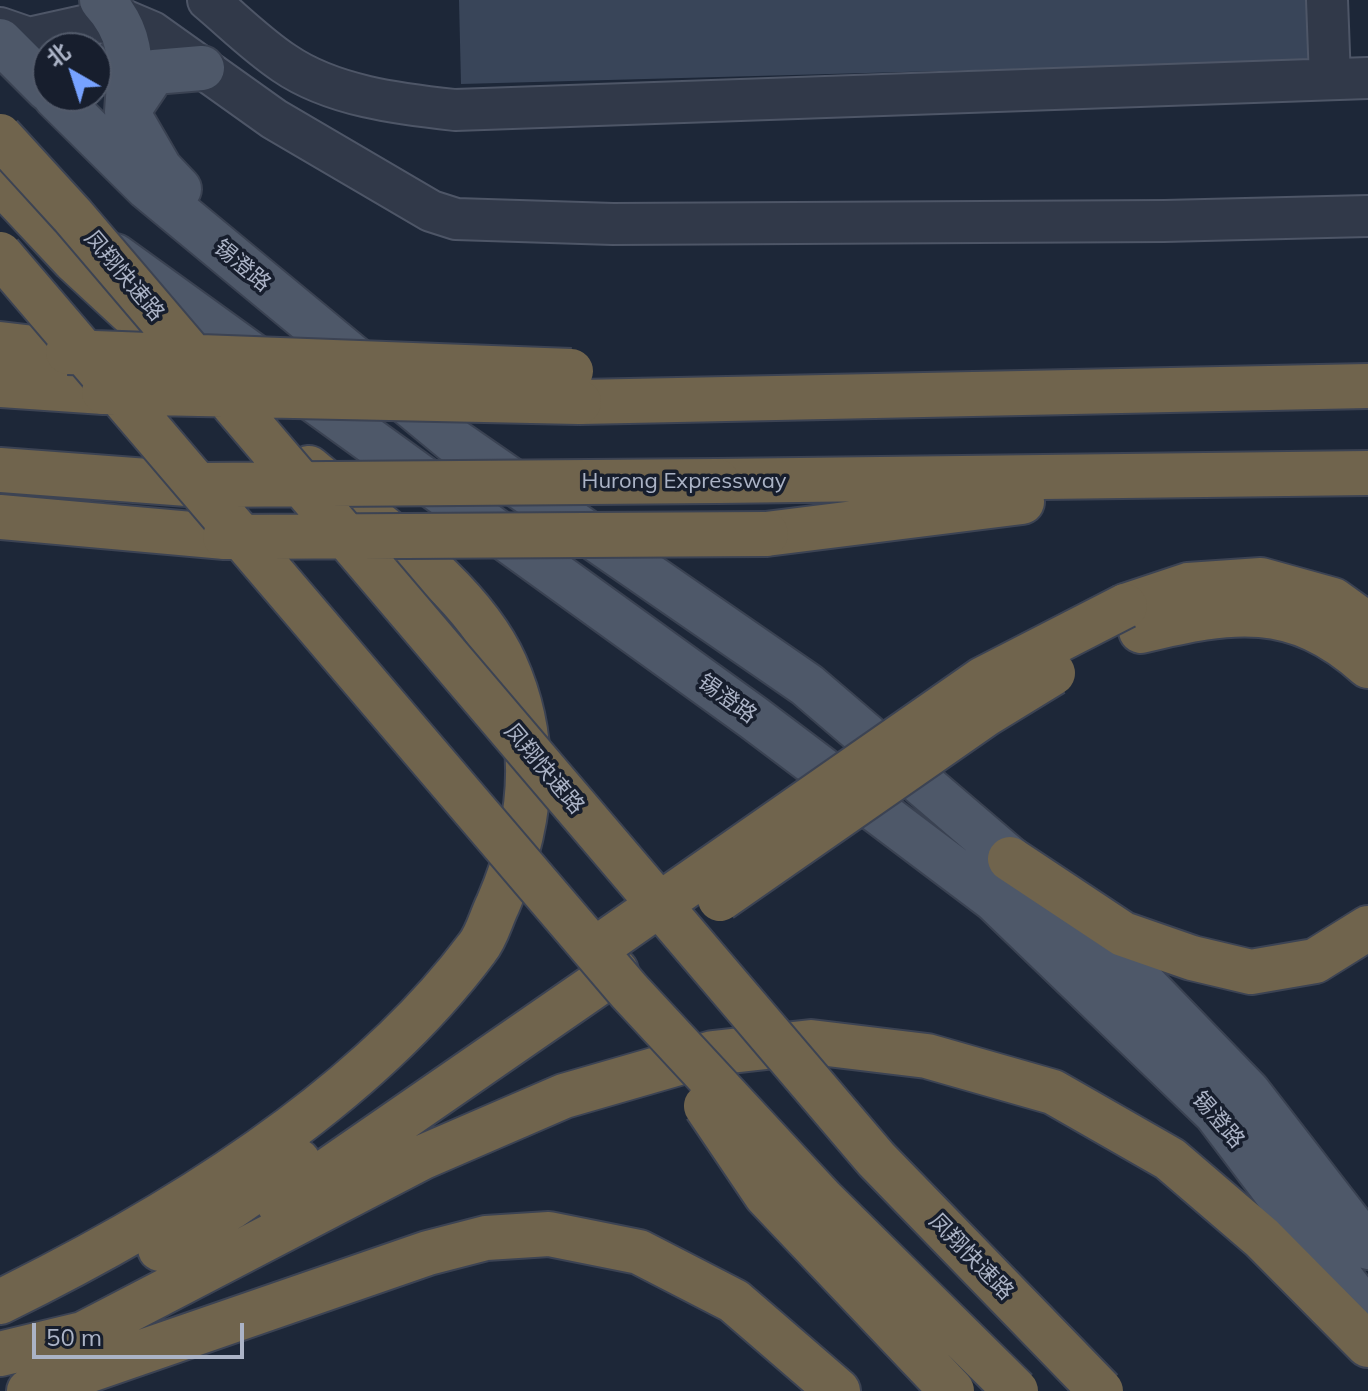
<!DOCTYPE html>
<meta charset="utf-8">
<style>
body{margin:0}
#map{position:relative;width:1368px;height:1391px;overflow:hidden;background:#1d2738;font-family:Mulish,"Noto Sans SC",sans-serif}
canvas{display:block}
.north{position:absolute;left:32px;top:32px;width:80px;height:80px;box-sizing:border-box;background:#171e2d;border:2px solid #525a6a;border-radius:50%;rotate:321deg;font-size:22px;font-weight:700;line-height:32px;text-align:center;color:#abb3c6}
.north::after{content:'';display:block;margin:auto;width:28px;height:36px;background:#77a2ff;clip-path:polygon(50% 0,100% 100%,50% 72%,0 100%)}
.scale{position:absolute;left:32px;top:1323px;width:212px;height:36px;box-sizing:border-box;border:4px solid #abb3c6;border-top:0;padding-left:10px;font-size:24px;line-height:28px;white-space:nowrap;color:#abb3c6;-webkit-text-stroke:6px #171e2d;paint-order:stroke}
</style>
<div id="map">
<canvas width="1368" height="1391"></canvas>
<div class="north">北</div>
<div class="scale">50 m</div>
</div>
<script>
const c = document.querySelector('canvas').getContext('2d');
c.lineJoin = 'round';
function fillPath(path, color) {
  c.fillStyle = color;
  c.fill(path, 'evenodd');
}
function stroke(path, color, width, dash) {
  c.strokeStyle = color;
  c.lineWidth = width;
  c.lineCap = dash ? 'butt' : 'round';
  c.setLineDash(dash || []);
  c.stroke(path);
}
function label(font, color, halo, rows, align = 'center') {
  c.font = font + ' Mulish,"Noto Sans SC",sans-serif';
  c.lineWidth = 7;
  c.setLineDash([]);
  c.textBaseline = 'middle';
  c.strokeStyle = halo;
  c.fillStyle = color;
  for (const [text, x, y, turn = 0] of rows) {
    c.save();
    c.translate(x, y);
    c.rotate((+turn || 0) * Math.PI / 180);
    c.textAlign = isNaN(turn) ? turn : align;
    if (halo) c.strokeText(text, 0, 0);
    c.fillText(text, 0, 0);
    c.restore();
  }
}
fillPath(new Path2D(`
 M 459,0 L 1308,0 L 1309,61 L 461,84 Z`), '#394559');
const minor = new Path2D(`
 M 208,0 C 233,21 257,45 284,63 C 332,96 399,104 455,110 L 1368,78
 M 1327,0 L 1330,79
 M 0,28 L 29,38 L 119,18 L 152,32 L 274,119 L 431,211 L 456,219 L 613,224 L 1164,221 L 1368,216`);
const major = new Path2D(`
 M 102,0 C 136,37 130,66 127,112
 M 0,41 L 48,89
 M 55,96 L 147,187 L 454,441 L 807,685 L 1010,859 L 1132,972 L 1248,1092 L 1368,1247
 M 179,189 L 160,169 L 127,112 L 154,72 L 202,68
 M 115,256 L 754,718 L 994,899 L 1216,1113 L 1368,1314`);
const highway = new Path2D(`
 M 0,181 L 74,260 L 154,334
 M 0,344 L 68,352
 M 0,385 L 104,392
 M 579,402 L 1368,386
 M 0,470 L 201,485
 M 717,481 L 1368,473
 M 0,517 L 225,537
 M 766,534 L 1022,502
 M 1125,606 L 1188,585 L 1261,580 L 1333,600 L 1368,625
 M 1141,631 C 1231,609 1294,599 1368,666
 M 1010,859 L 1123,934 L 1192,958 L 1251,972 L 1315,961 L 1368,928
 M 279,1204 L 616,971
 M 160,1249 L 231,1207 L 298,1161
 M 0,1302 C 171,1218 362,1102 477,948 C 487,936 491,918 498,904 C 532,826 541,744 505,664 C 470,586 373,522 309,468
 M 0,1354 L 83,1334 L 423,1157 L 564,1096 L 713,1053 L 811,1042 L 927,1056 L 1053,1092 L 1170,1159 L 1262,1238 L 1368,1345
 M 29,1391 L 428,1253 L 486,1238 L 549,1234 L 639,1252 L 734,1301 L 838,1391`);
stroke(minor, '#4e5667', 44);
stroke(major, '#3a4252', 48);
stroke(highway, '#3c4353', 48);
stroke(minor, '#313949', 40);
stroke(major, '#4e5869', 44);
stroke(highway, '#70644d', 44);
const highwayBridge = new Path2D(`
 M 0,136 L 73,216 L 876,1159 L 1101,1391
 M 0,254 L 629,991 L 823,1200 L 1016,1391
 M 68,352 L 571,371
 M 104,392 L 579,402
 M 201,485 L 717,481
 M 225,537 L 766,534
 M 720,899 L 986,714 L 1053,673
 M 600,946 L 983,679 L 1125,606
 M 706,1106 L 766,1195 L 952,1391`);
stroke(highwayBridge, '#3c4353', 48, []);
stroke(highwayBridge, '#70644d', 44);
label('22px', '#abb3c6', '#171e2d', [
 ["锡澄路",242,266,40],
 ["凤翔快速路",124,276,50],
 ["Hurong Expressway",684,481],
 ["锡澄路",727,699,36],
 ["凤翔快速路",544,769,50],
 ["锡澄路",1218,1120,49],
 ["凤翔快速路",971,1257,46]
]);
</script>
